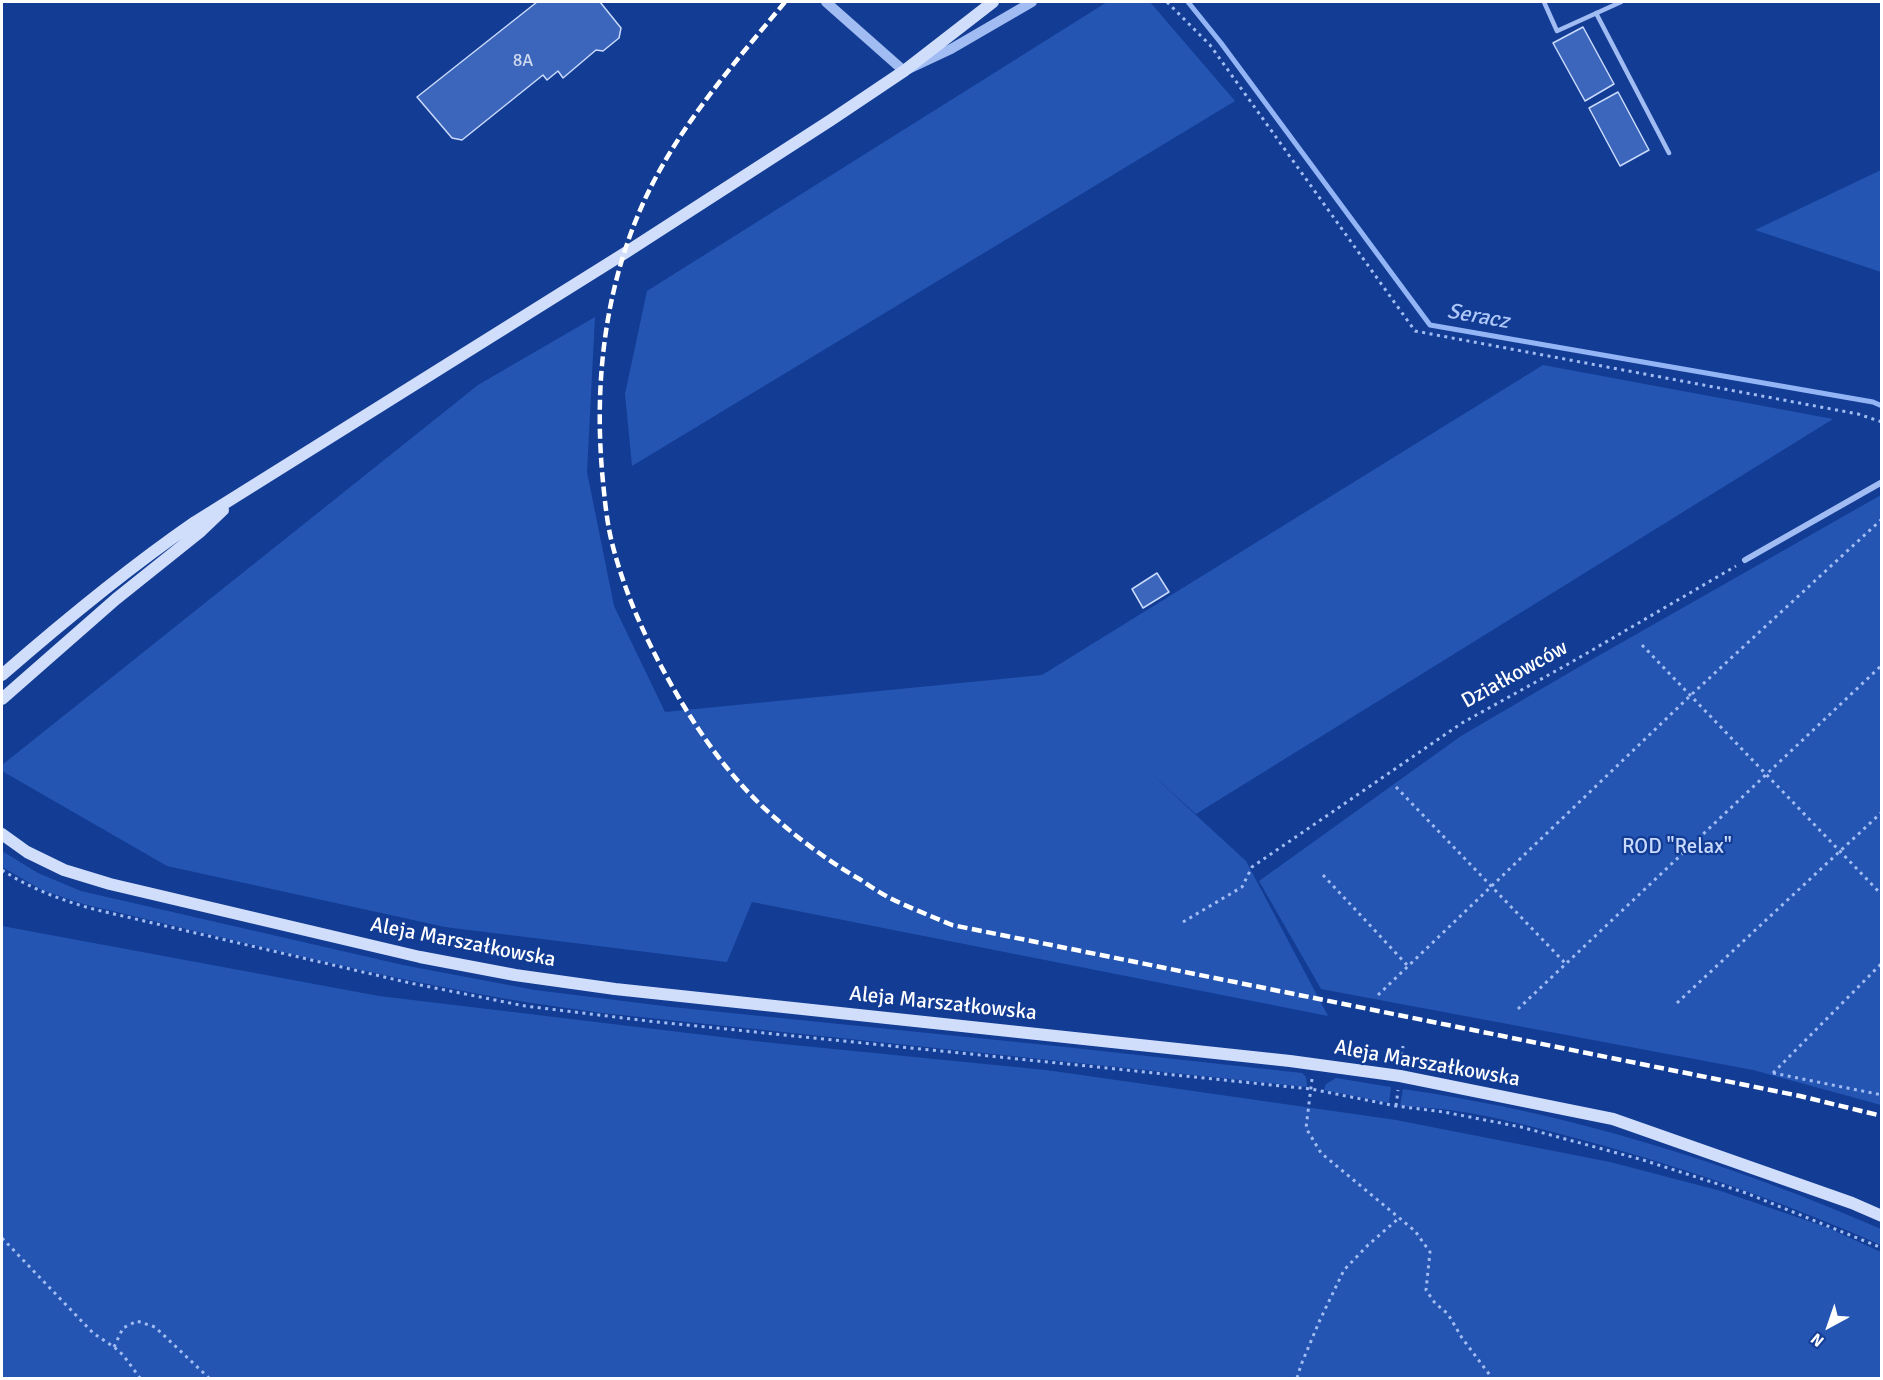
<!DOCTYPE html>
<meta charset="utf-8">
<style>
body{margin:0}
#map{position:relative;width:1883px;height:1380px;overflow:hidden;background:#133c94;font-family:Signika,sans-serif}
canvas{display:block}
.frame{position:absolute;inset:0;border:3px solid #fff;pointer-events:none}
.north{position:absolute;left:1799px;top:1296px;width:60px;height:60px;-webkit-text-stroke:4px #133c94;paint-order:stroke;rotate:220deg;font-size:16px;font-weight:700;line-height:24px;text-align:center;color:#fff}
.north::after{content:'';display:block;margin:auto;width:21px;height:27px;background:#fff;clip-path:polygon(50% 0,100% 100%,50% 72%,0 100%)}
</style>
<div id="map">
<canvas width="1883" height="1380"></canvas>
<div class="frame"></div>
<div class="north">N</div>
</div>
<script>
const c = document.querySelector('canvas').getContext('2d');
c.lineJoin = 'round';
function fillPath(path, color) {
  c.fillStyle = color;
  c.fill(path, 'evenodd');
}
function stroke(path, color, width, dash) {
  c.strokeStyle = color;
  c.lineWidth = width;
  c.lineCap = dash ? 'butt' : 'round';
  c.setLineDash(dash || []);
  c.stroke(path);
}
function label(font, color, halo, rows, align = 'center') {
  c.font = font + ' Signika,sans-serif';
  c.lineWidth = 4.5;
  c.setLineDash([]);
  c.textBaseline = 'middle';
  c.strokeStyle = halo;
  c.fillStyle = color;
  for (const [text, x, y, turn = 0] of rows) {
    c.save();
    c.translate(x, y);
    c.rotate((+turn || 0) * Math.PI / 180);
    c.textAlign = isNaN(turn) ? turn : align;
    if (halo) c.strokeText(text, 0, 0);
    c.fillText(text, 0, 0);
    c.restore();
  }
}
fillPath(new Path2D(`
 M 1107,2 L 1150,2 L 1235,101 L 632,466 L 625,394 L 647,291 Z
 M 1881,170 L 1881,272 L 1755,230 Z
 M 595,317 L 587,472 L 614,606 L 665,712 L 1042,675 L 1543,365 L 1833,419 L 1196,814 L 1148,771 L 1246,861 L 1328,1016 L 752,902 L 727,962 L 445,927 L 167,866 L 2,771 L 2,765 L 478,385 Z
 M 1881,495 L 1881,1105 L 1753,1070 L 1321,989 L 1259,881 L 1461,736 L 1584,664 Z
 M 2,851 L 38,873 L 81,891 L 403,965 L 535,990 L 672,1007 L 1056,1046 L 1302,1073 L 1306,1077 L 1307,1087 L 602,1013 C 552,1006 502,999 453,989 C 329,965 206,933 83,904 L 42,890 L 2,867 Z
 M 2,926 L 379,996 L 763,1042 L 1046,1070 L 1396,1120 L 1610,1162 L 1721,1191 L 1826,1227 L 1881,1252 L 1881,1378 L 2,1378 Z
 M 1336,1078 L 1391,1087 L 1389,1103 L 1324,1090 L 1326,1084 Z
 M 1403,1089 C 1569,1113 1728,1162 1881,1229 L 1881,1245 C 1795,1207 1706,1175 1615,1149 C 1561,1134 1506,1118 1450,1110 C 1434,1108 1417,1107 1400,1106 Z`), '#2455b3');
stroke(new Path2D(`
 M 1188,2 L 1221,43 L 1430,325 L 1873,402 L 1882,406`), '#93b5f5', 5);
const building = new Path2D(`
 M 537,2 L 600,2 L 621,28 L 619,38 L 603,51 L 596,50 L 563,78 L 558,71 L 547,80 L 543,75 L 462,140 L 452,138 L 417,97 Z
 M 1583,27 L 1614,84 L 1585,101 L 1553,43 Z
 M 1618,92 L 1649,150 L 1620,166 L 1589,108 Z
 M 1157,573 L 1169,592 L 1143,608 L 1132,589 Z`);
fillPath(building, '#3b66bc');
stroke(building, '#c9dafd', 1.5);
stroke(new Path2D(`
 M 1167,2 L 1210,45 L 1415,331 L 1858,414 L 1882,422
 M 1642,645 L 1882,895
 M 1396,787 L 1566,964
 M 2,870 C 31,889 63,901 97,910 L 410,983 L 525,1006 L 648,1021 L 1311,1089 L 1396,1106 L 1444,1112 L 1521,1127 L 1643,1160 L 1746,1193 L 1882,1248
 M 1323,875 L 1408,966
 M 1183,922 L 1242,887 L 1252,867 L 1462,723 L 1570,663 L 1736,566
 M 1378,995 L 1691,695 L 1882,519
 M 1677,1003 L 1882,812
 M 1518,1009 L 1882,665
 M 1401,1063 L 1403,1046
 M 1773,1073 L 1882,963
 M 1773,1073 L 1882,1095
 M 1312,1079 L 1306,1128 L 1321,1153 L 1415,1231 L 1430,1252 L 1426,1290 L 1435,1303 L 1448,1314 L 1462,1338 L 1492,1378
 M 1396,1106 L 1398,1090
 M 2,1238 L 93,1333 L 114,1347 L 123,1355 L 140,1378
 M 114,1347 L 123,1328 L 137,1321 L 155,1327 L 209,1378
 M 1297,1378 L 1301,1365 L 1319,1322 L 1344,1270 L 1368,1245 L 1399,1218`), '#a1bcf2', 3, [3, 4.5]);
stroke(new Path2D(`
 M 1544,2 L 1557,31 L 1621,2
 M 1596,13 L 1669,153`), '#a1bcf2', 4.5);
stroke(new Path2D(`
 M 1745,560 L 1882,482`), '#a1bcf2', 6);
stroke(new Path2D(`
 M 826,2 L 904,71 L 951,49 L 1032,2`), '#a1bcf2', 10);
stroke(new Path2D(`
 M 2,675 C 64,621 127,569 195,522 L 625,253 L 831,120 L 904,71 L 993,2
 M 2,699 L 116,599 L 201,531 L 223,510
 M 2,834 L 27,852 L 64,870 L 110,884 L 420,957 L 515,975 L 615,989 L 1290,1061 L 1400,1076 L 1613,1119 L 1852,1203 L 1882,1216`), '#d0defc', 12);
stroke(new Path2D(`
 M 785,2 C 731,67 671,135 638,215 C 603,299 594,391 603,482 C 605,502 607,523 612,543 C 626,598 650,649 679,698 C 705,742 736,784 774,817 C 801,841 830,862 861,880 C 870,886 880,893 890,898 C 910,908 931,916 952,925 L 1800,1096 L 1882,1116`), '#fff', 4.5, [10, 4.5]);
label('18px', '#ced9ee', null, [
 ["8A",523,61]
]);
label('21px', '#fff', '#133c94', [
 ["Działkowców",1515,675,-29],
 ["Aleja Marszałkowska",463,943,11],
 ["Aleja Marszałkowska",943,1004,6],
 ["Aleja Marszałkowska",1427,1064,10]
]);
label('21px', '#c9dafd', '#133c94', [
 ["ROD \"Relax\"",1677,847]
]);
label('italic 22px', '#adc7f9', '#133c94', [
 ["Seracz",1478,317,10]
]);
</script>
